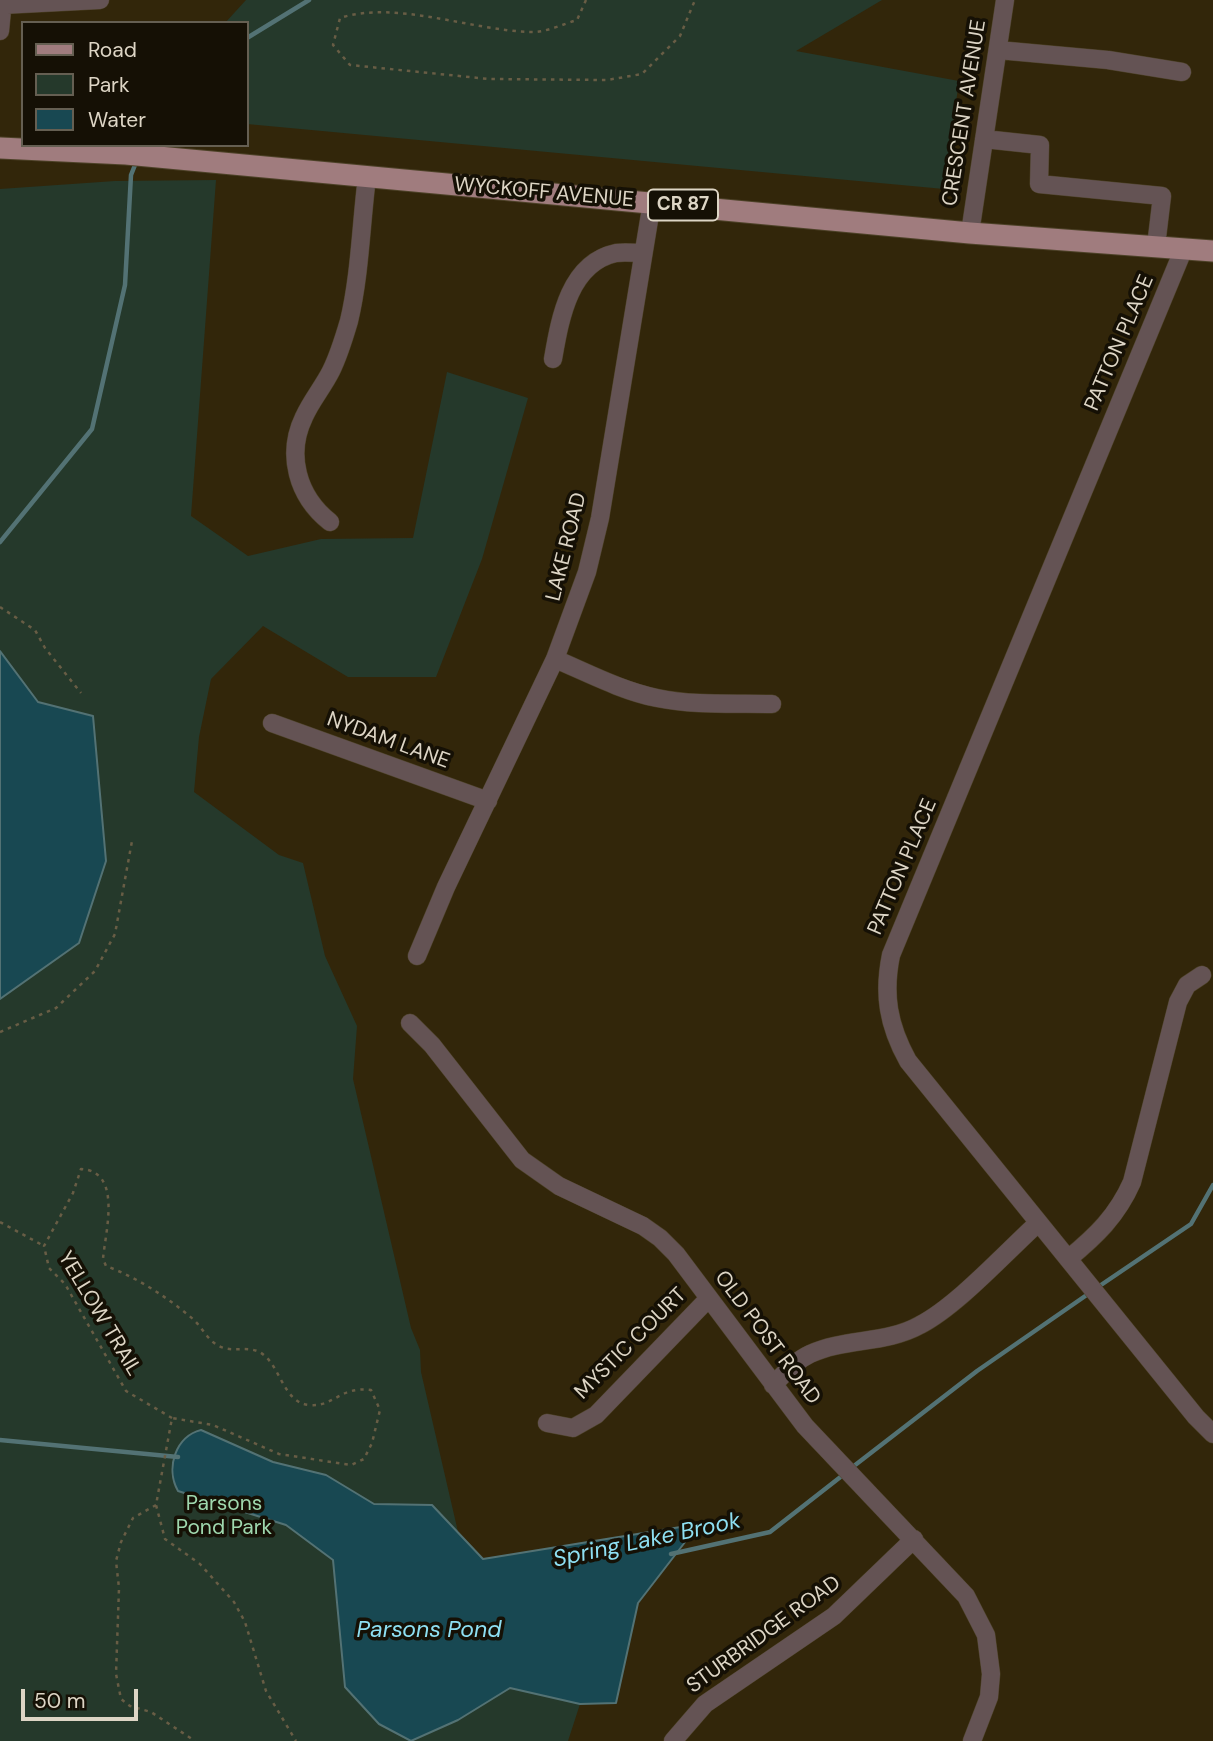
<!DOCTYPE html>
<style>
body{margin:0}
#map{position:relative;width:1213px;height:1741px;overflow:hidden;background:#32260a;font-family:"DM Sans",sans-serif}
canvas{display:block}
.legend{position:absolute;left:21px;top:21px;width:228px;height:126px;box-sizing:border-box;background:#151005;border:2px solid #655f52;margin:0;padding:9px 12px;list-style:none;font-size:21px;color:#ddd5c5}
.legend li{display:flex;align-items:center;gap:14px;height:35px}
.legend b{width:35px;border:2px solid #655f52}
.scale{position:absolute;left:21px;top:1689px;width:117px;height:32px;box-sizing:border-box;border:4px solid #ddd5c5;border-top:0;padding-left:9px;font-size:21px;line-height:24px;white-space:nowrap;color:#ddd5c5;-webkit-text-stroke:5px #151005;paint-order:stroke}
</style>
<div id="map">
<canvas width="1213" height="1741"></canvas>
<ul class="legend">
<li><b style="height:9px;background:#a07c7e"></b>Road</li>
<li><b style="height:19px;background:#25392b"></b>Park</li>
<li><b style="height:19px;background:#184852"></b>Water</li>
</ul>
<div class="scale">50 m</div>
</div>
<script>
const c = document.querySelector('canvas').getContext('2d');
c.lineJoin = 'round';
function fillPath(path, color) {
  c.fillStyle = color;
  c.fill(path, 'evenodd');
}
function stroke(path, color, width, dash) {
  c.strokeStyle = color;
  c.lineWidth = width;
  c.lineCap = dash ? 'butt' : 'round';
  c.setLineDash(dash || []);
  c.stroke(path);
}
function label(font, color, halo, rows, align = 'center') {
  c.font = font + ' "DM Sans",sans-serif';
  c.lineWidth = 7;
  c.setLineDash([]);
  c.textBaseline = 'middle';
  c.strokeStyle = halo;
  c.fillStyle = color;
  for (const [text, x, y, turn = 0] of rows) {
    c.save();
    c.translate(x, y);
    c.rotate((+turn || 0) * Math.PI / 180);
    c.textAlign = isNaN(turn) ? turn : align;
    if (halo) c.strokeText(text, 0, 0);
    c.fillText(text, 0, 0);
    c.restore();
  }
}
fillPath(new Path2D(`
 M 246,0 L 882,0 L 796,51 L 959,81 L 944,189 L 247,124 L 247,23 L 225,23 Z
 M 216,180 L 191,516 L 248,556 L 321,539 L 413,538 L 447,372 L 528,398 L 482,559 L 436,677 L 348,677 L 263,626 L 211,679 L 199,737 L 194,792 L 279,855 L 303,863 L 325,956 L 357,1026 L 353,1079 L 411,1328 L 420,1350 L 421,1372 L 496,1696 L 510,1688 L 580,1704 L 568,1741 L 0,1741 L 0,189 L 115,181 Z`), '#25392b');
const water = new Path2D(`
 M 0,651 L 38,702 L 93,716 L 106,861 L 79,943 L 0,999 Z
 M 201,1430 L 273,1462 L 326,1475 L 374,1504 L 432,1505 L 483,1559 L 699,1524 L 638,1603 L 616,1703 L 580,1704 L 510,1688 L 458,1720 L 411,1741 L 379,1724 L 345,1687 L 333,1560 L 286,1525 L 178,1491 C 165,1468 176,1436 201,1430 Z`);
fillPath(water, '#184852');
stroke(water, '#537274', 2);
stroke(new Path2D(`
 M 247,38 L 309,0
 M 0,542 L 92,429 L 125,285 L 131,175 L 137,160
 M 1098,1287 L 1191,1224 L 1213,1185
 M 0,1440 L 178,1457
 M 850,1469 L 977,1371 L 1091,1292
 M 671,1554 L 770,1532 L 843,1475`), '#537274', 4.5);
const minor = new Path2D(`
 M 2,5 L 100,0
 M 0,31 L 3,0
 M 998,50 L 1108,60 L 1182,72
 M 984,139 L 1040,145 L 1039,184 L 1162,196 L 1156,246
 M 970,233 L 1005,0
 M 1184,248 L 891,955 C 883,994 888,1025 908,1061 L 1196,1417 L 1213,1434
 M 553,359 C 560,319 569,263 616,253 C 624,252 635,253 643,253
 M 330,522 C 297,496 286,454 304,417 C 311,401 323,387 331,371 C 339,355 344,338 349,321 C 360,275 361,224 367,177
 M 555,659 C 588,673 622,691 657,698 C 695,706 734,703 772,704
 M 272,723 L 488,801
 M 417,956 L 446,887 L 555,659 L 587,572 L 600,518 L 652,202
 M 410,1023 L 432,1045 L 522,1160 L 559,1186 L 643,1226 L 660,1238 L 676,1254 L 805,1426 L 966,1596 L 986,1635 L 991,1674 L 989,1697 L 972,1741
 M 1068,1259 C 1096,1236 1117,1216 1132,1182 L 1178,1002 L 1187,985 L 1202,975
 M 773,1385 C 784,1374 795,1361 810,1354 C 845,1338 886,1344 920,1325 C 957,1306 1005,1253 1038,1223
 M 547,1423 L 573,1428 L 596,1415 L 708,1299
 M 673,1741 L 705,1704 L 834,1616 L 914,1539`);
const major = new Path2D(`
 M 0,148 L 126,154 L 970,233 L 1213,251`);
stroke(minor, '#4d4228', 19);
stroke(major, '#4d4228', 23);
stroke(new Path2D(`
 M 586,0 L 577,20 C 563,24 545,33 530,32 C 470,30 395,0 340,18 L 333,45 L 350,65 L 489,79 L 607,80 L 642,74 L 680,36 L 695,0
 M 0,607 L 35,630 L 45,648 L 81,693
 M 0,1032 L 56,1008 L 95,971 L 115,934 L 132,841
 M 0,1222 L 44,1246
 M 172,1418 L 126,1391 L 65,1284 L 49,1268 L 44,1246 L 73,1193 L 81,1169 C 123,1171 105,1233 103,1259 L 106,1266 C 138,1278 167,1297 193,1319 C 202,1327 208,1341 219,1346 C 234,1354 251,1343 265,1356 C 281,1370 285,1404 310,1405 C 334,1407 340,1386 371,1390 L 380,1410 L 372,1443 L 364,1459 L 351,1465 L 279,1454 L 213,1425 L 172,1418 L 156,1505 L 165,1539 L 200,1564 L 234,1602 L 245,1622 L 266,1691 L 296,1741
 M 156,1505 L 133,1518 L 121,1542 L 116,1561 L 119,1588 L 116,1674 L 121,1699 L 130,1706 L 151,1712 L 195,1741`), '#685d45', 2.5, [3.5, 5]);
stroke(minor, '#645354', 18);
stroke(major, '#a07c7e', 21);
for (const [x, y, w] of [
 [683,205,70]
]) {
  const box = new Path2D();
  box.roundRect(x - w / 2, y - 15.5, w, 31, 5);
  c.fillStyle = '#151005';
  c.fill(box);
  stroke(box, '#ddd5c5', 2);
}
label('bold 19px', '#ddd5c5', null, [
 ["CR 87",683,205]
]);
label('21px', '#ddd5c5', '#151005', [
 ["CRESCENT AVENUE",965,113,-81],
 ["WYCKOFF AVENUE",544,193,5],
 ["PATTON PLACE",1120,343,-67],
 ["LAKE ROAD",567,547,-76],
 ["NYDAM LANE",388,741,20],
 ["PATTON PLACE",903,867,-67],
 ["YELLOW TRAIL",99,1314,59],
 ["OLD POST ROAD",767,1338,53],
 ["MYSTIC COURT",631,1344,-45],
 ["STURBRIDGE ROAD",764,1635,-36]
]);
label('21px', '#9fd8ae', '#151005', [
 ["Parsons",224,1504],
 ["Pond Park",224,1528]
]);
label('italic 23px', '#8edff2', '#151005', [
 ["Spring Lake Brook",647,1541,-12],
 ["Parsons Pond",429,1631]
]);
</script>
